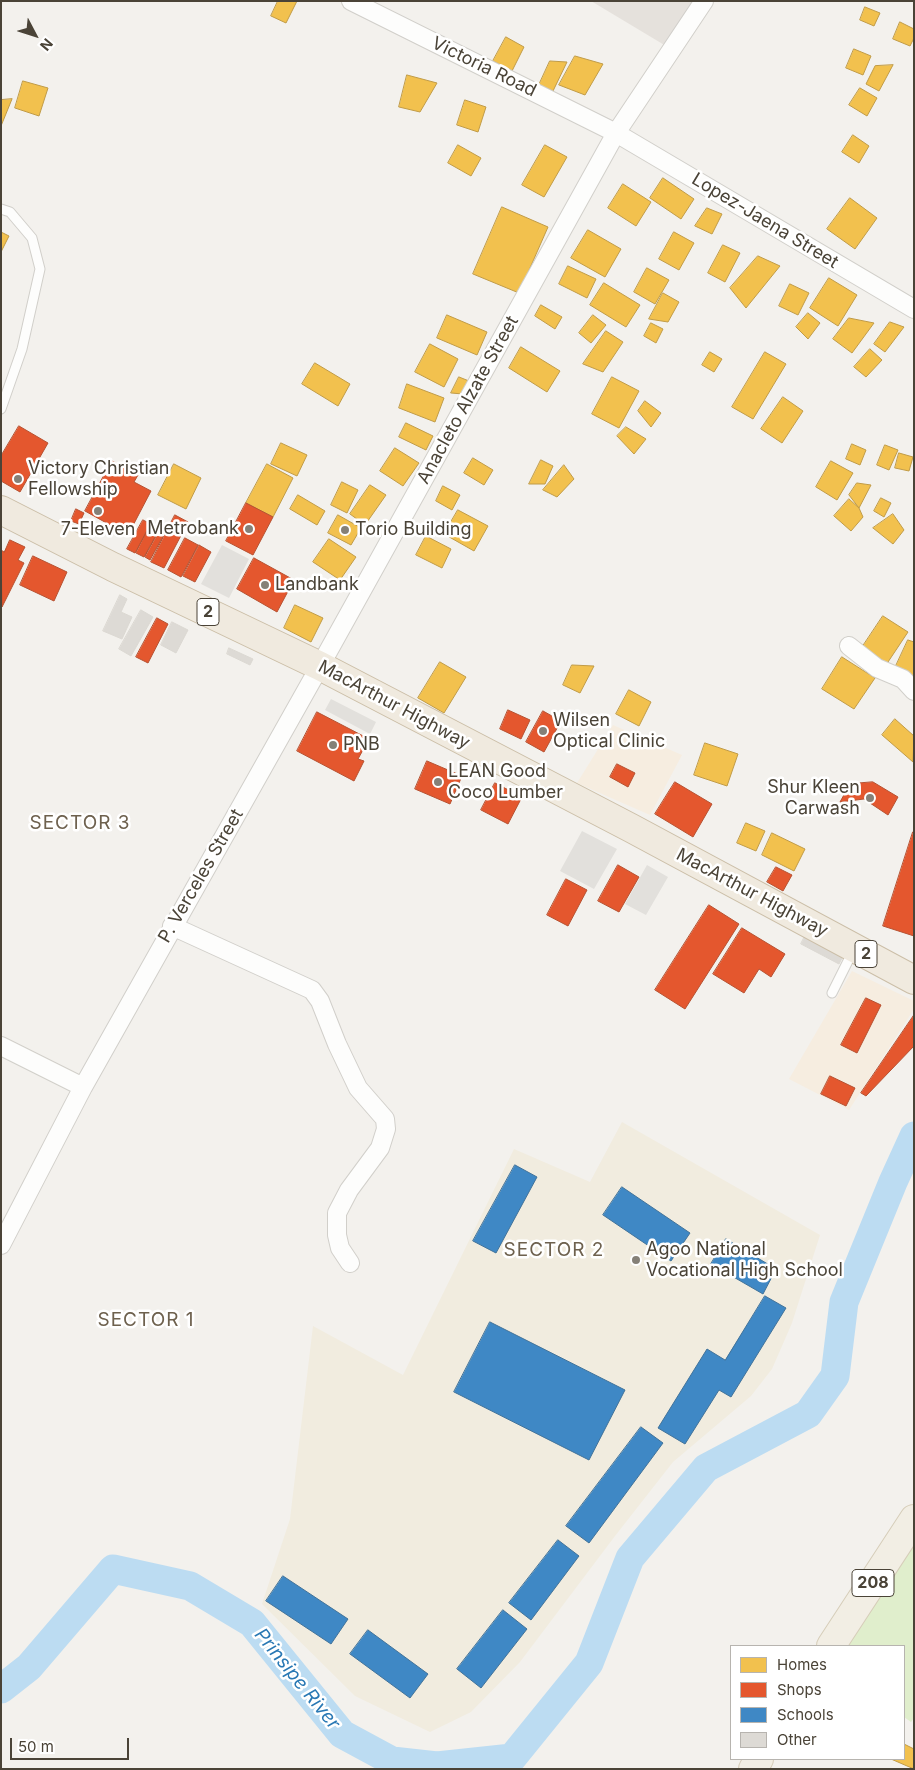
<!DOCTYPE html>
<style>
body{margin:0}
#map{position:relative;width:915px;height:1770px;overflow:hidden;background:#f3f1ed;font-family:Inter,sans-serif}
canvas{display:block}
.frame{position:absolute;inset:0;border:2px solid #4a4337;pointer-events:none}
.legend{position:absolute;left:730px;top:1645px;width:175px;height:115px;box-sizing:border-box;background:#fff;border:1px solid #b7b4af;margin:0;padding:6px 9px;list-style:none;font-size:15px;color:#4a4337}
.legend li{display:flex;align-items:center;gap:10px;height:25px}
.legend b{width:25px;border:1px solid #b7b4af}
.north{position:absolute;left:10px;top:10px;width:50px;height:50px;-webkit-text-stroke:4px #fff;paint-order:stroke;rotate:130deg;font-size:14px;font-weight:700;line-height:20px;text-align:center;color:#4a4337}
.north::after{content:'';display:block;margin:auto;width:18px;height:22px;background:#4a4337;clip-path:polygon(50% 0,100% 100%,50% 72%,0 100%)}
.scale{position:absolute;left:10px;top:1738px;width:119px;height:22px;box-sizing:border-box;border:2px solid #4a4337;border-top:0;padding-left:6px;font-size:15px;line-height:18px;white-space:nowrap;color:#4a4337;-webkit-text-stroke:4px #fff;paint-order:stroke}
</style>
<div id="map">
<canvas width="915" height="1770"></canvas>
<div class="frame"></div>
<ul class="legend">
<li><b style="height:14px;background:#f2c14e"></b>Homes</li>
<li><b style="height:14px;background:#e4572e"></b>Shops</li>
<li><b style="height:14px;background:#3f88c5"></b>Schools</li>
<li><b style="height:14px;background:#dddad5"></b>Other</li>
</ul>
<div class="north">N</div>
<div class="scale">50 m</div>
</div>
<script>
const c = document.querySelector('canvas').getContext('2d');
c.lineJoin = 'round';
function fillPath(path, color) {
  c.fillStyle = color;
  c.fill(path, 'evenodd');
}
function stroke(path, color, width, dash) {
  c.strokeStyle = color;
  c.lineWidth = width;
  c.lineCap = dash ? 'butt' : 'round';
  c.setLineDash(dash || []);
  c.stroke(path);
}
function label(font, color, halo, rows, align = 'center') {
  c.font = font + ' Inter,sans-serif';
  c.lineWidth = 5;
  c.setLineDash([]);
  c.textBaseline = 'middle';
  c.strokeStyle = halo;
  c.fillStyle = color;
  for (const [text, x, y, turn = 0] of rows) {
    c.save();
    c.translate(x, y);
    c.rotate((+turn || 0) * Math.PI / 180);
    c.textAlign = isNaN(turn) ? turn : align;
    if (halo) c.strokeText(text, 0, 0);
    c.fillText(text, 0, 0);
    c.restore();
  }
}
fillPath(new Path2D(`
 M 613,725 L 682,755 L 650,815 L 577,783 Z
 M 852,971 L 914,1001 L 914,1009 L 849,1110 L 789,1079 Z`), '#f6ede0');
fillPath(new Path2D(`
 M 591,1 L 698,1 L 671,49 Z`), '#e5e1dc');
fillPath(new Path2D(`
 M 622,1122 L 820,1235 L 792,1323 L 772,1369 L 751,1396 L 673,1462 L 615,1536 L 520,1662 L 471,1712 L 430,1732 L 355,1696 L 262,1604 L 290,1519 L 313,1326 L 403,1375 L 514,1149 L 590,1182 Z`), '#f1ecdf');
fillPath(new Path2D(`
 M 909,1542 L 914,1546 L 914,1718 L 911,1722 L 904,1717 L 904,1646 L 840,1646 Z`), '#e0eecc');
fillPath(new Path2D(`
 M 222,545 L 249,559 L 229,598 L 201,584 Z
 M 331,699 L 376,722 L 370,734 L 325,710 Z
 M 582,831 L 617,849 L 594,889 L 560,871 Z
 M 647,865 L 668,877 L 646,915 L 625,904 Z`), '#e2e0dc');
const homes = new Path2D(`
 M 278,1 L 297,1 L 286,23 L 271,16 Z
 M 865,7 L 880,13 L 874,26 L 860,20 Z
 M 900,22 L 914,29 L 914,38 L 910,46 L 893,39 Z
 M 506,37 L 524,47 L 512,71 L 493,61 Z
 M 854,49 L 871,56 L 863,75 L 846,68 Z
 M 575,56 L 603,64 L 585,95 L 559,85 Z
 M 550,61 L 567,62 L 553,91 L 539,85 Z
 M 893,65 L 879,91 L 866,84 L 875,66 Z
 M 407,75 L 437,83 L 420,112 L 399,107 Z
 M 23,81 L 48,88 L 39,116 L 15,108 Z
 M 860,88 L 877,98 L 867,116 L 849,105 Z
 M 12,99 L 1,126 L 1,100 Z
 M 465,100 L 486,107 L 478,132 L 457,125 Z
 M 853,135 L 869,146 L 859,163 L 842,152 Z
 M 458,145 L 481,158 L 471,176 L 448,163 Z
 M 545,145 L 567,157 L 544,197 L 522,185 Z
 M 663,178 L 694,199 L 681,219 L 650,198 Z
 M 623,184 L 651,202 L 636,226 L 608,208 Z
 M 850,198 L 877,218 L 855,249 L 827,229 Z
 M 502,207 L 548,227 L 519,293 L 473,274 Z
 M 707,208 L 722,214 L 712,234 L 695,226 Z
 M 588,230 L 621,249 L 605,277 L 571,258 Z
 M 1,232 L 9,236 L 1,252 Z
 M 674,232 L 694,243 L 679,270 L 659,259 Z
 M 723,245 L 740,253 L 725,282 L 708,273 Z
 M 758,256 L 780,266 L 746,308 L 730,288 Z
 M 568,266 L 596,279 L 587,298 L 559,284 Z
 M 647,268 L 669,280 L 655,304 L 634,292 Z
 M 829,278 L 857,295 L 838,326 L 810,308 Z
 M 604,283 L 640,305 L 626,327 L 590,305 Z
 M 790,284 L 809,293 L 798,315 L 779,306 Z
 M 663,293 L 679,302 L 668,322 L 649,319 Z
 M 541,305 L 562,317 L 555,329 L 535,316 Z
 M 808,313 L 820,323 L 808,339 L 796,327 Z
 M 447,315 L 487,332 L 477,355 L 437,338 Z
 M 593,315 L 606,325 L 591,343 L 579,333 Z
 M 849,318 L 874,323 L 852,353 L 833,339 Z
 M 890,322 L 904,327 L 885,352 L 874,344 Z
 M 651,323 L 663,329 L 656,343 L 644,336 Z
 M 606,331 L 623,342 L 603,372 L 583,364 Z
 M 430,344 L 458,359 L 444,387 L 415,372 Z
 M 521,347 L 560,371 L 547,392 L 509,368 Z
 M 870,349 L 882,360 L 866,377 L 854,367 Z
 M 710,352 L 722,359 L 714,372 L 702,365 Z
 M 765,352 L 786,364 L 753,419 L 732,407 Z
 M 315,363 L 350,384 L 338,406 L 302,384 Z
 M 459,377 L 469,381 L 463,394 L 451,393 Z
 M 612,377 L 639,391 L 619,428 L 592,414 Z
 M 407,384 L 444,398 L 435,422 L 399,408 Z
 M 783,397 L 803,411 L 782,443 L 761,429 Z
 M 645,401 L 661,413 L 651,427 L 638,411 Z
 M 406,423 L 433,436 L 426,450 L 399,437 Z
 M 626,427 L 646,439 L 634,454 L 617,436 Z
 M 281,443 L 307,455 L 297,476 L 271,464 Z
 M 852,444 L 866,450 L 860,465 L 846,459 Z
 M 885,445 L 898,450 L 889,470 L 877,465 Z
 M 395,448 L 419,463 L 403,486 L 380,471 Z
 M 899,453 L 913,457 L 909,471 L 895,468 Z
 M 473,458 L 493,470 L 484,485 L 464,473 Z
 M 541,460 L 553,466 L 545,484 L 529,484 Z
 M 831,461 L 853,473 L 837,500 L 816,487 Z
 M 174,464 L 201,478 L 186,509 L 158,495 Z
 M 267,464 L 293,478 L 273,517 L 246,503 Z
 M 564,465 L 574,479 L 557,497 L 543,490 Z
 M 342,482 L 358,490 L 347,513 L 331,505 Z
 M 857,483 L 871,485 L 859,508 L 849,495 Z
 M 370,485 L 386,495 L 365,525 L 350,514 Z
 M 443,486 L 460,495 L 452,510 L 436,501 Z
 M 298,495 L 325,511 L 317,525 L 290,509 Z
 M 881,498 L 891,503 L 884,517 L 874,511 Z
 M 849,499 L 859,508 L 863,517 L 851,531 L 834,516 Z
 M 458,510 L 488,526 L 474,551 L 444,534 Z
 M 893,514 L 904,530 L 893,544 L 873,528 Z
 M 338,515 L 361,528 L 351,545 L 328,533 Z
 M 426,536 L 451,549 L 442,568 L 416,555 Z
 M 329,539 L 356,557 L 340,580 L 313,562 Z
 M 295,605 L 323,618 L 311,642 L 284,628 Z
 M 883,616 L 908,632 L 886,665 L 861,649 Z
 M 908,640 L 914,642 L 914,677 L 895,668 Z
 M 842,657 L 875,678 L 854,709 L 822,689 Z
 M 440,662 L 466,677 L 444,713 L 418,698 Z
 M 572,665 L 594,666 L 580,693 L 563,685 Z
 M 629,690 L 651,702 L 639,726 L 616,714 Z
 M 895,719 L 914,736 L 913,762 L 882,735 Z
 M 705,743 L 738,754 L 727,786 L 694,775 Z
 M 746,823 L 765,831 L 756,851 L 737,843 Z
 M 772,833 L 805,849 L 794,871 L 762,855 Z
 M 904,1744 L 914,1749 L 914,1769 L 891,1759 L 904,1759 Z`);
fillPath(homes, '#f2c14e');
stroke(homes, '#c09b47', 1);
const shops = new Path2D(`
 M 19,426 L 48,443 L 20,492 L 1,481 L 1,456 Z
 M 112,461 L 138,475 L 134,482 L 151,491 L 128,535 L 85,511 Z
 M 246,503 L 273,517 L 253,555 L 226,541 Z
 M 76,509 L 84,513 L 79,524 L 71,521 Z
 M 175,515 L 188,522 L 164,568 L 151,562 Z
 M 143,520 L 151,524 L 135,553 L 127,549 Z
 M 151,523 L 160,528 L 144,557 L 136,553 Z
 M 161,528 L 166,531 L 150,560 L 145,557 Z
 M 185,538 L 198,545 L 181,577 L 168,570 Z
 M 10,540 L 25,547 L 18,560 L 24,563 L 2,607 L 1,550 L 4,552 Z
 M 199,545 L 211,552 L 195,582 L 183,576 Z
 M 33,556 L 67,572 L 54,601 L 20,585 Z
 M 254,558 L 294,580 L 277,612 L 237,589 Z
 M 157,618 L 168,624 L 148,663 L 136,657 Z
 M 508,710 L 530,720 L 521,739 L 500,729 Z
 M 543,711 L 561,721 L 544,752 L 526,742 Z
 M 317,712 L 369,739 L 358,759 L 364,761 L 354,781 L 297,751 Z
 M 427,761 L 462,776 L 450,804 L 415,789 Z
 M 617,764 L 635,773 L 628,787 L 610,777 Z
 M 675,782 L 712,804 L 693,837 L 655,814 Z
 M 873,782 L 898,797 L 888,815 L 864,799 L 840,802 L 850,784 Z
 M 495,783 L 522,797 L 508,824 L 481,810 Z
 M 913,832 L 914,832 L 914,936 L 883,926 Z
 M 618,865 L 639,877 L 619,912 L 598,901 Z
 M 776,867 L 792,875 L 783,891 L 767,882 Z
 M 566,879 L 587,890 L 568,926 L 547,915 Z
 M 709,905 L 739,924 L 685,1009 L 655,990 Z
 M 742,928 L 785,954 L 771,977 L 759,969 L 744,993 L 713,974 Z
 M 866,998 L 881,1005 L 857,1053 L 841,1045 Z
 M 914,1015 L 914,1046 L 866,1096 L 861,1093 Z
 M 830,1076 L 855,1088 L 846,1106 L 821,1094 Z`);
fillPath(shops, '#e4572e');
stroke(shops, '#b65131', 1);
const schools = new Path2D(`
 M 515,1165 L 537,1177 L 496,1253 L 473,1241 Z
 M 622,1187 L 690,1233 L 671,1261 L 603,1215 Z
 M 726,1239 L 776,1269 L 763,1294 L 711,1264 Z
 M 765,1296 L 786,1308 L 731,1397 L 719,1390 L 685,1444 L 658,1428 L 707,1349 L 725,1360 Z
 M 490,1322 L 625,1390 L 589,1460 L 454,1392 Z
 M 641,1427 L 663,1443 L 589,1543 L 566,1526 Z
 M 558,1540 L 579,1556 L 531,1620 L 509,1603 Z
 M 283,1576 L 348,1619 L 331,1644 L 266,1601 Z
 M 503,1610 L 527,1629 L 481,1688 L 457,1669 Z
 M 368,1630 L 428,1674 L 410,1698 L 350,1654 Z`);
fillPath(schools, '#3f88c5');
stroke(schools, '#42739a', 1);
stroke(new Path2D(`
 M 1,1689 L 29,1667 L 113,1569 L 190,1586 L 252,1623 L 342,1734 L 392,1761 L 437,1766 L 512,1758 L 589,1663 L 630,1558 L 706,1468 L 808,1414 L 835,1376 L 844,1302 L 893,1182 L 914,1136`), '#bcdcf2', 29);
const building = new Path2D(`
 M 120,595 L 127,599 L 121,612 L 132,617 L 122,639 L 103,631 Z
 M 141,610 L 153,617 L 131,656 L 119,649 Z
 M 172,622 L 188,630 L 176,653 L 161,645 Z
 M 229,648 L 253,659 L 250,665 L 227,654 Z
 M 805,936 L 843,956 L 839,964 L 801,944 Z`);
fillPath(building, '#dddad5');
stroke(building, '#dbd8d2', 1);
const service = new Path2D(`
 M 1,209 L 10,212 L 32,238 L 40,269 L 22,349 L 1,409
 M 832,993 L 853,951`);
const minor = new Path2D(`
 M 351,1 L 616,133 L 914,309
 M 849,646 L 877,668 L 903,679 L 914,691
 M 172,926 L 312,990 L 320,1001 L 337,1044 L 358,1088 L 385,1119 L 386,1129 L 380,1148 L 349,1190 L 337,1213 L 337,1235 L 340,1248 L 350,1263
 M 1,1046 L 83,1087
 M 1,1245 L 83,1087 L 320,666 L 616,133 L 704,1`);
const primary = new Path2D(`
 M 831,1646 L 914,1519
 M 753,1769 L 759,1759`);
const trunk = new Path2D(`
 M 1,510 L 113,567 L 320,666 L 631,828 L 914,980`);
stroke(service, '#d1cfca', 11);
stroke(minor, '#d1cfca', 20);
stroke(primary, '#d6cdb9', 30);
stroke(trunk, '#cbbea7', 30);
stroke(service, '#fdfdfc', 9);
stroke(minor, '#fdfdfc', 18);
stroke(primary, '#f2eee4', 28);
stroke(trunk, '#f0eadf', 28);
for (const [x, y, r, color] of [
 [18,479,5,"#858077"],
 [98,511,5,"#858077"],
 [249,529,5,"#858077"],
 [345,530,5,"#858077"],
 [265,585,5,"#858077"],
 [543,731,5,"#858077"],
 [333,745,5,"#858077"],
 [438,782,5,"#858077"],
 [870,798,5,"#858077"],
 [636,1260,5,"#858077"]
]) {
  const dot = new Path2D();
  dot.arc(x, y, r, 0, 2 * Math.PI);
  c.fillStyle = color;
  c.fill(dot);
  stroke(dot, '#fff', 2);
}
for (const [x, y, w] of [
 [208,612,22],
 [866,954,22],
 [873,1583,42]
]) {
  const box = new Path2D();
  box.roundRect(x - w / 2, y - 13.5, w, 27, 4);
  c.fillStyle = '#fff';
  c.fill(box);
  stroke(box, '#4a4337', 1);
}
label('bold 16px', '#4a4337', null, [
 ["2",208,612],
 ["2",866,954],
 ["208",873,1583]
]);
label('18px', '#4a4337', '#fff', [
 ["Victoria Road",484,67,26],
 ["Lopez-Jaena Street",765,221,31],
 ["Anacleto Alzate Street",468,400,-61],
 ["MacArthur Highway",394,705,28],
 ["P. Verceles Street",201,876,-60],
 ["MacArthur Highway",752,893,28]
]);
label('18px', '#4a4337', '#fff', [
 ["Victory Christian",28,469],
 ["Fellowship",28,490],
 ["Metrobank",239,529,"right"],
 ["7-Eleven",98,530,"center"],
 ["Torio Building",355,530],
 ["Landbank",275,585],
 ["Wilsen",553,721],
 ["Optical Clinic",553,742],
 ["PNB",343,745],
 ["LEAN Good",448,772],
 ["Coco Lumber",448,793],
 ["Shur Kleen",860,788,"right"],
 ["Carwash",860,809,"right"],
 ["Agoo National",646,1250],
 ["Vocational High School",646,1271]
], 'left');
c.letterSpacing = '1px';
label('19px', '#6e614e', '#fff', [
 ["SECTOR 3",80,823],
 ["SECTOR 2",554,1250],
 ["SECTOR 1",146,1320]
]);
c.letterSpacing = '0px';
label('italic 19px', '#2978b4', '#fff', [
 ["Prinsipe River",297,1679,51]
]);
</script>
